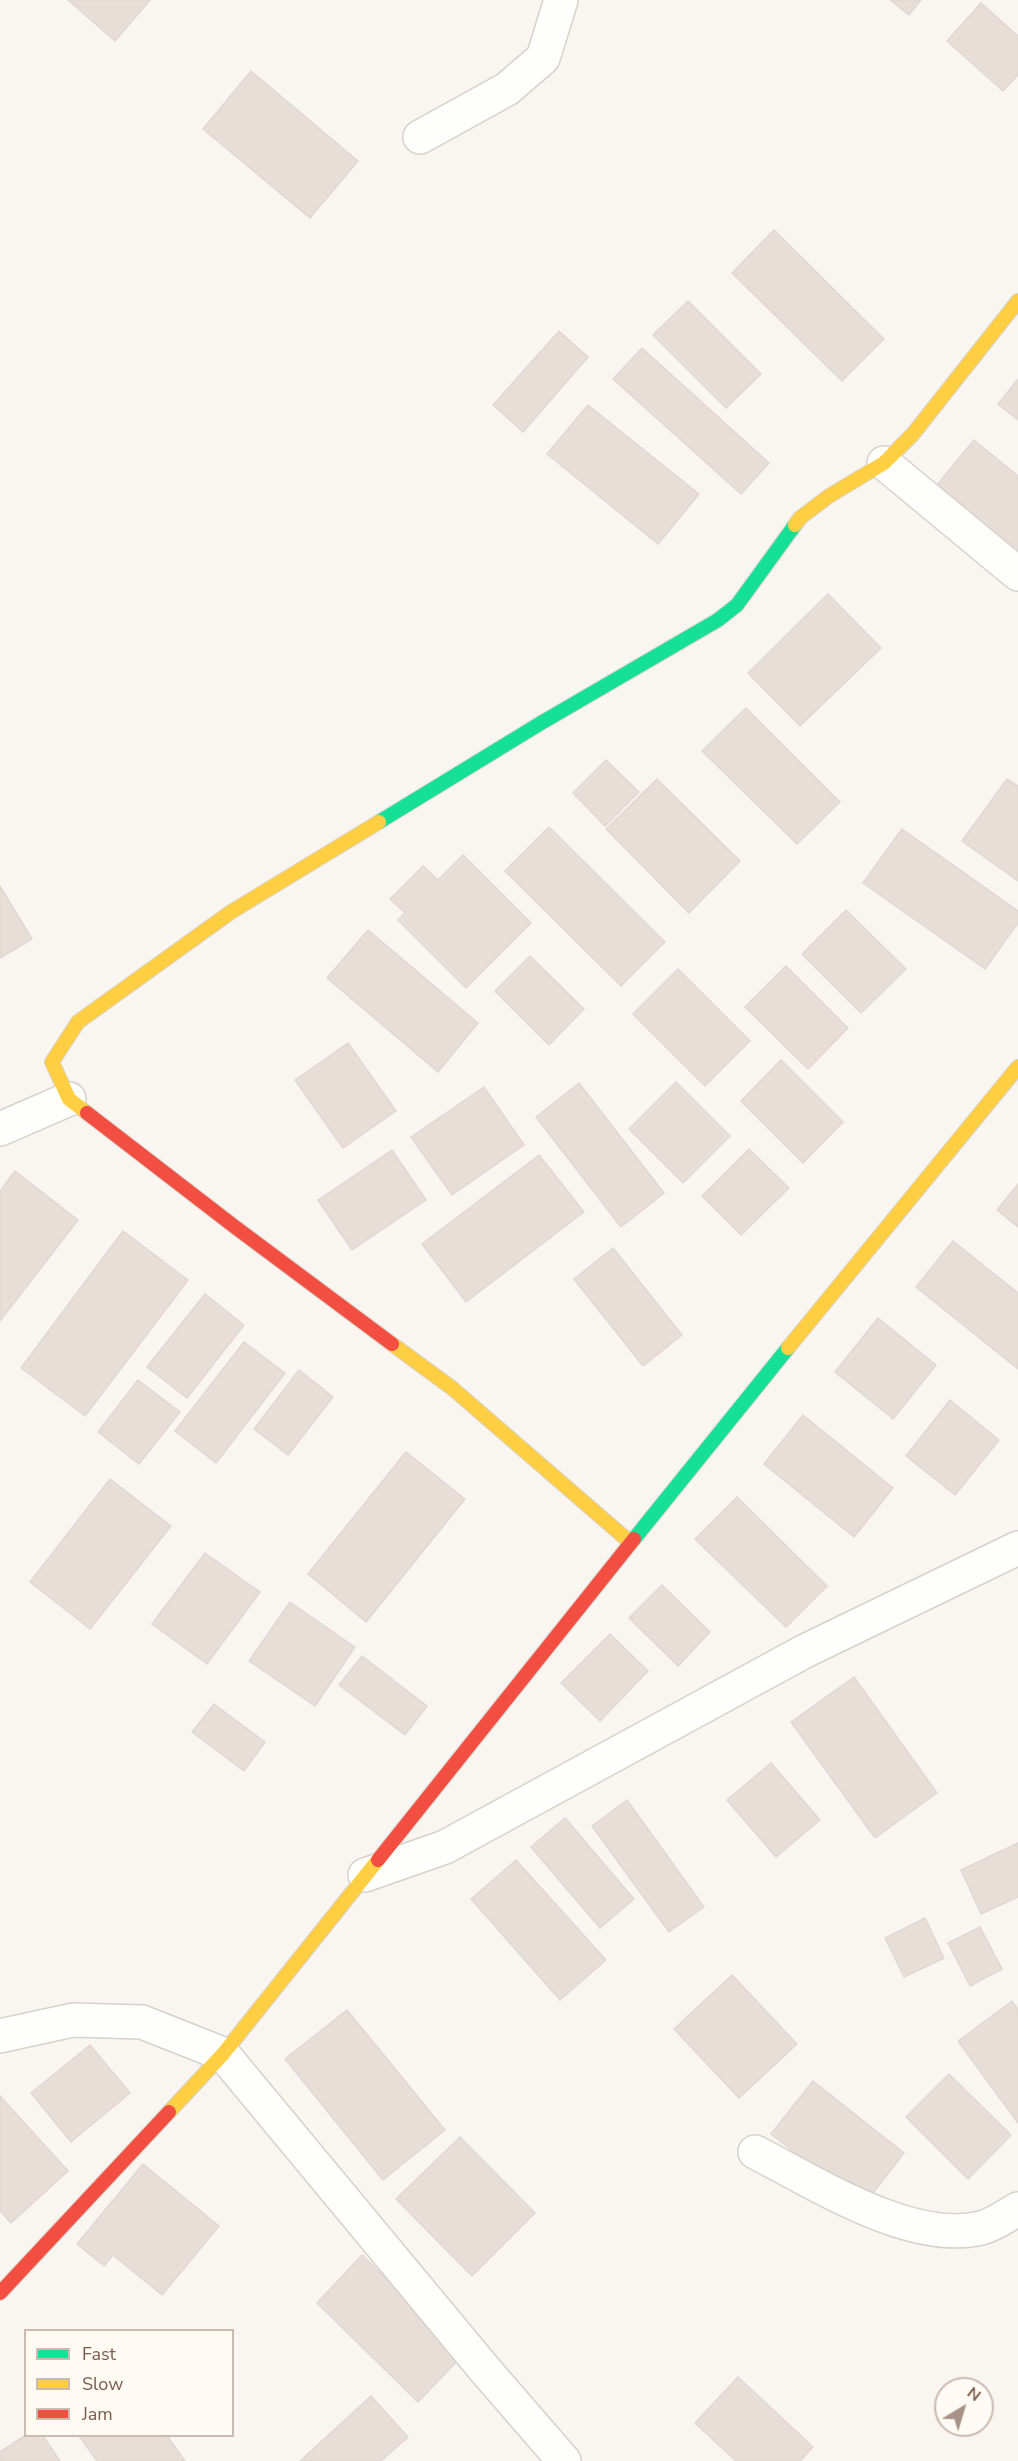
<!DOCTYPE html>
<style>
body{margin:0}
#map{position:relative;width:1018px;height:2461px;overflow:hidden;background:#f9f5f0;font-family:"Nunito Sans",sans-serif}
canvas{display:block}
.legend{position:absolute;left:24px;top:2329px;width:210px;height:108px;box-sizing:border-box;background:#fffaf3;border:2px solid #cabbb1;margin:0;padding:8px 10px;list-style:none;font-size:18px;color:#7a5c4d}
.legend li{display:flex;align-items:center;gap:12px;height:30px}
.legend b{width:30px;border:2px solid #cabbb1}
.north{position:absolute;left:934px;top:2377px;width:60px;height:60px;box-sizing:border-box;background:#fffaf3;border:2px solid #cabbb1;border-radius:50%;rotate:38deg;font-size:16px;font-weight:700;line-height:24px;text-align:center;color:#7a5c4d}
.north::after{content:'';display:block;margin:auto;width:21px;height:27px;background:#a69286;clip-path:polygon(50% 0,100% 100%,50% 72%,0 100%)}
</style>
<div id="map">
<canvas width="1018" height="2461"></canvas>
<ul class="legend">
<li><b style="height:8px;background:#16e098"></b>Fast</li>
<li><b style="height:8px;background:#ffcf43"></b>Slow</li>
<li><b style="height:8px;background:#f24e42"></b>Jam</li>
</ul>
<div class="north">N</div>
</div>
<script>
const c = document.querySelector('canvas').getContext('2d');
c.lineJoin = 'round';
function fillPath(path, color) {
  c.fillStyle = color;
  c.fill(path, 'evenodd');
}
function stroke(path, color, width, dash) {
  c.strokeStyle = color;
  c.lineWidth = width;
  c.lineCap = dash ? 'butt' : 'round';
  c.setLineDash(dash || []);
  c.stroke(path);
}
const building = new Path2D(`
 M 68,0 L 150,0 L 115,41 Z
 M 890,0 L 921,0 L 909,15 Z
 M 981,3 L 1018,36 L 1018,75 L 1003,91 L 947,41 Z
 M 251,71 L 358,161 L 310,218 L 203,129 Z
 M 774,230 L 884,339 L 842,381 L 732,273 Z
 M 688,301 L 761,374 L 726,408 L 653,335 Z
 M 559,331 L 588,357 L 523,432 L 493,405 Z
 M 642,348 L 769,463 L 741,494 L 613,379 Z
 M 1018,379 L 1018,420 L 998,404 Z
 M 588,405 L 699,494 L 658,544 L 547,454 Z
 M 974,440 L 1018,476 L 1018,561 L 932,491 Z
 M 828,594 L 881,648 L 800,726 L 748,673 Z
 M 746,708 L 840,802 L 797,844 L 702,751 Z
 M 606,760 L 639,792 L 605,826 L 573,793 Z
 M 657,779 L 740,861 L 689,913 L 606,829 Z
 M 1007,779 L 1018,786 L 1018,881 L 962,841 Z
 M 549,827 L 665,942 L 621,986 L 505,871 Z
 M 902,829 L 1018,911 L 1018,923 L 985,969 L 863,883 Z
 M 463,855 L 531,923 L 466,988 L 398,920 L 405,913 L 390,899 L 423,866 L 438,880 Z
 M 0,886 L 32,939 L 0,958 Z
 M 846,910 L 906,969 L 861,1013 L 802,954 Z
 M 368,930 L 478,1023 L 438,1072 L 327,978 Z
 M 530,956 L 584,1009 L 549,1045 L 495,991 Z
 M 786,966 L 848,1028 L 808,1069 L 745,1007 Z
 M 678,969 L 750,1041 L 705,1086 L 633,1014 Z
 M 348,1043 L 396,1111 L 343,1148 L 295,1080 Z
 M 781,1060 L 843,1122 L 803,1163 L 741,1101 Z
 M 676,1082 L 730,1136 L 683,1183 L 629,1129 Z
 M 579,1083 L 664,1193 L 621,1227 L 536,1117 Z
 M 484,1087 L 524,1145 L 452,1195 L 411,1137 Z
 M 749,1149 L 789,1188 L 741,1235 L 702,1196 Z
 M 392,1150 L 426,1200 L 352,1250 L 318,1200 Z
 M 539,1155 L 584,1212 L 466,1302 L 422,1244 Z
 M 15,1171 L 78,1220 L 0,1321 L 0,1191 Z
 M 1018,1184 L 1018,1227 L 997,1210 Z
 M 123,1231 L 188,1280 L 85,1416 L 21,1368 Z
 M 953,1241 L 1018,1293 L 1018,1369 L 916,1287 Z
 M 613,1248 L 682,1335 L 643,1366 L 574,1279 Z
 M 205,1294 L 244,1325 L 187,1398 L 147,1367 Z
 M 878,1318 L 936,1365 L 893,1419 L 835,1372 Z
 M 244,1342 L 285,1373 L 216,1463 L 175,1431 Z
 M 299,1370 L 333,1397 L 288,1455 L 254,1429 Z
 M 138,1380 L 180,1412 L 139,1464 L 98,1432 Z
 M 950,1400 L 999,1440 L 955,1495 L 906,1456 Z
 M 803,1415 L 893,1488 L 854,1537 L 764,1464 Z
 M 406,1452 L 465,1499 L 366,1622 L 308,1574 Z
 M 110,1479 L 171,1526 L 90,1629 L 30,1582 Z
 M 737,1497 L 827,1586 L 786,1627 L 695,1539 Z
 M 205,1553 L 260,1592 L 207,1664 L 152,1624 Z
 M 662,1585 L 710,1632 L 678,1666 L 629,1618 Z
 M 290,1602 L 355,1647 L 315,1706 L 249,1661 Z
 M 610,1634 L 648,1671 L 600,1721 L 561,1683 Z
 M 362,1656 L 427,1706 L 405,1735 L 339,1685 Z
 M 854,1677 L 937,1793 L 875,1838 L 791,1722 Z
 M 214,1704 L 265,1742 L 244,1771 L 192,1732 Z
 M 771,1763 L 820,1820 L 776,1857 L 727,1800 Z
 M 627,1800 L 704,1907 L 669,1932 L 592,1826 Z
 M 565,1818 L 634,1899 L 600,1928 L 531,1847 Z
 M 1018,1843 L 1018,1897 L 981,1914 L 961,1870 Z
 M 516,1860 L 606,1960 L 560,2000 L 471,1899 Z
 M 925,1918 L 944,1958 L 904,1977 L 885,1938 Z
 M 980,1927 L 1002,1969 L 970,1986 L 948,1943 Z
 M 732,1975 L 797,2044 L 739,2098 L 674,2029 Z
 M 1012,2001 L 1018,2010 L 1018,2123 L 958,2041 Z
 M 347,2010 L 445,2130 L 383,2180 L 285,2059 Z
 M 90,2045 L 130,2093 L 71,2142 L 31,2093 Z
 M 949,2074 L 1011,2135 L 968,2179 L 906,2117 Z
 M 813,2081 L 904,2153 L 863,2206 L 771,2134 Z
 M 0,2096 L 68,2171 L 11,2223 L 0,2211 Z
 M 460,2137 L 535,2213 L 472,2276 L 396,2199 Z
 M 143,2164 L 219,2226 L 162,2295 L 113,2255 L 104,2266 L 77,2244 Z
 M 362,2255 L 464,2354 L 418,2402 L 317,2303 Z
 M 738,2377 L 813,2447 L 800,2461 L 736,2461 L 695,2423 Z
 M 371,2396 L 408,2437 L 381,2461 L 300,2461 Z
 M 26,2435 L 43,2436 L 60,2461 L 0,2461 L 0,2452 Z
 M 79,2436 L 167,2436 L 185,2461 L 97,2461 Z`);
fillPath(building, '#e6ded7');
stroke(building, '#e2d8d2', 1.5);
const street = new Path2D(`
 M 420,137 L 507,89 L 543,58 L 561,0
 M 884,463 L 1018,574
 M 0,1129 L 69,1099
 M 365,1875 L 445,1847 L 805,1651 L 1018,1548
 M 0,2036 L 73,2020 L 142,2022 L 223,2054 L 486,2371 L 564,2461
 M 755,2152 C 816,2183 911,2245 981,2228 C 994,2225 1007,2215 1018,2209`);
const fast = new Path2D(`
 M 379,822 L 541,723 L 718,620 L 737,605 L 795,525
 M 634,1539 L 788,1348`);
const slow = new Path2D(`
 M 795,525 L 800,518 L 829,496 L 884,463 L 913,434 L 1018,301
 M 87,1113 L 69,1099 L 52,1062 L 78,1022 L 231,912 L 379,822
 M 392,1344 L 452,1388 L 631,1543
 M 788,1348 L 1018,1067
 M 169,2112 L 223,2054 L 378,1860`);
const jam = new Path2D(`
 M 87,1113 L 235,1227 L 392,1344
 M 378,1860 L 634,1539
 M 0,2293 L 169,2112`);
stroke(street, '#d7d1cb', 36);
stroke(fast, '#d9d2cb', 16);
stroke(slow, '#d9d2cb', 16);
stroke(jam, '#d9d2cb', 16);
stroke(street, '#fefefd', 33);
stroke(fast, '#16e098', 14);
stroke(slow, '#ffcf43', 14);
stroke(jam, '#f24e42', 14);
</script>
